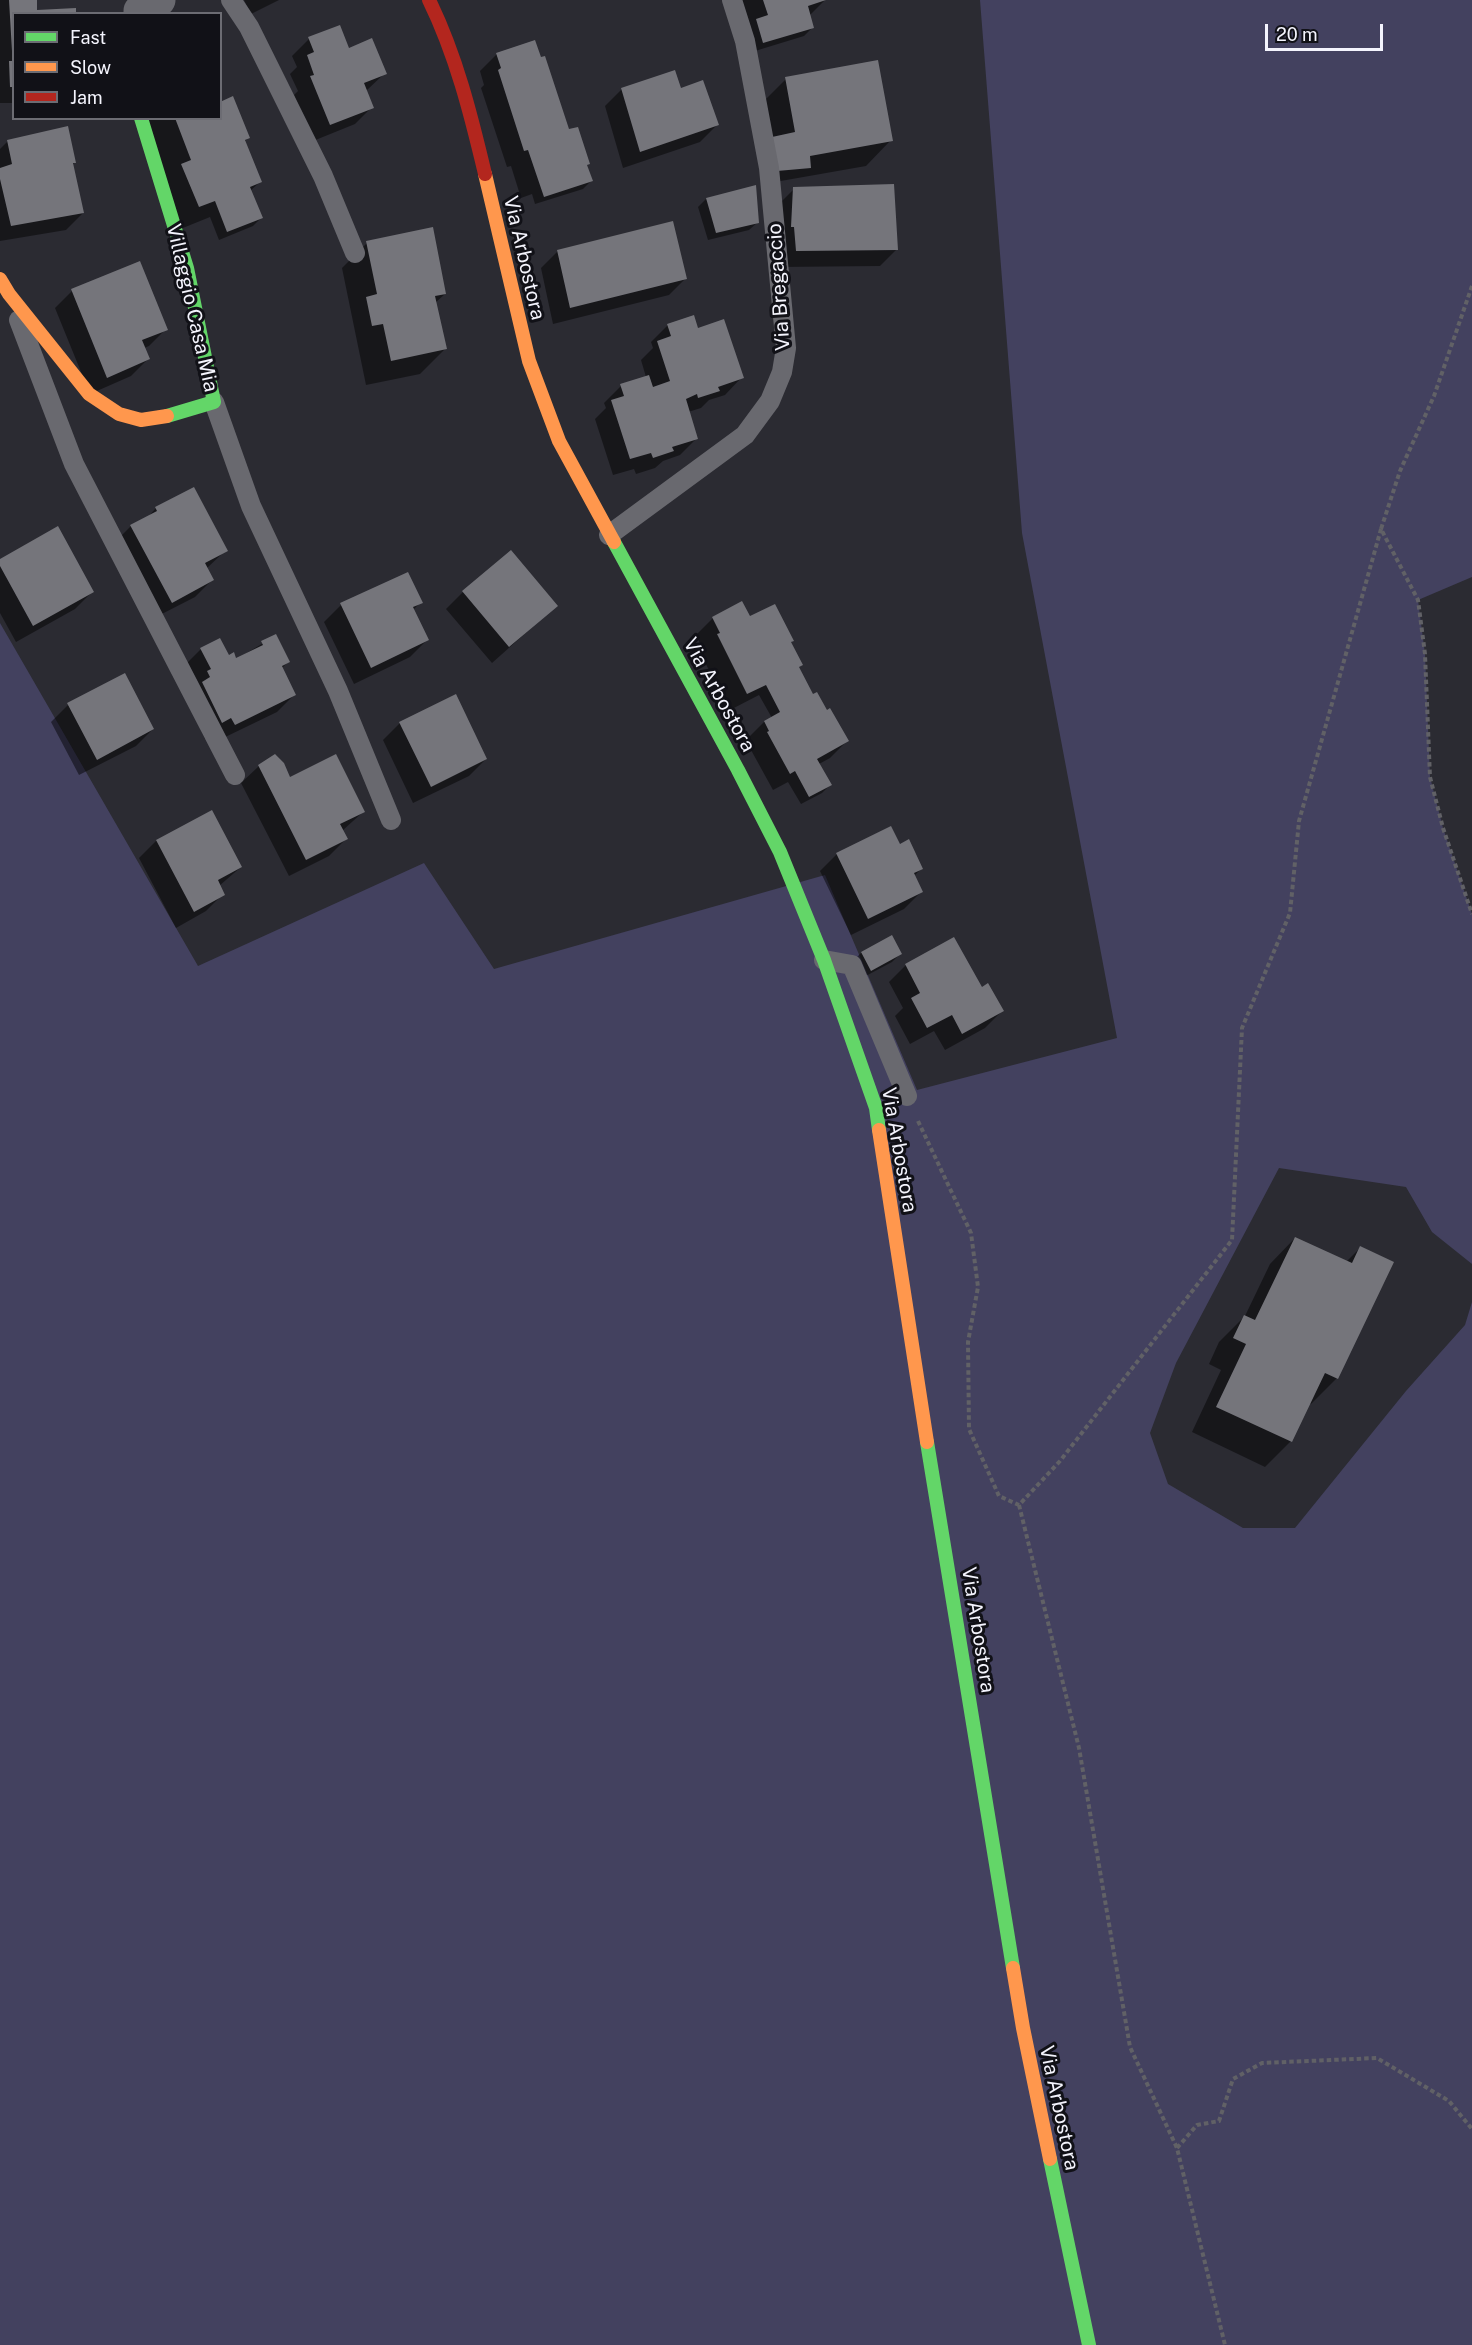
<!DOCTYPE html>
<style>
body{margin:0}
#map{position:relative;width:1472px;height:2345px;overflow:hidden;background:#2b2b32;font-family:"Public Sans",sans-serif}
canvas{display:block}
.legend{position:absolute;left:12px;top:12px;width:210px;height:108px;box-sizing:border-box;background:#111117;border:2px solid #6c6c73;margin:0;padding:8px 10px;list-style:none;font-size:18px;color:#f4f4fd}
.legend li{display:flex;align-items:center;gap:12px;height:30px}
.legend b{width:30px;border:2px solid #6c6c73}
.scale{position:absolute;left:1265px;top:24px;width:118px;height:27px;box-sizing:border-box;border:3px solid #f4f4fd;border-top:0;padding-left:8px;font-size:18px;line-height:21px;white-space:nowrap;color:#f4f4fd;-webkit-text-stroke:4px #111117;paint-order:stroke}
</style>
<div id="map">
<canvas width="1472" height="2345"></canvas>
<ul class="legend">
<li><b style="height:8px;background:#63d668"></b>Fast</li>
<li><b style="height:8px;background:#ff974d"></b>Slow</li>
<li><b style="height:8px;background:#b3261e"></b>Jam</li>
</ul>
<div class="scale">20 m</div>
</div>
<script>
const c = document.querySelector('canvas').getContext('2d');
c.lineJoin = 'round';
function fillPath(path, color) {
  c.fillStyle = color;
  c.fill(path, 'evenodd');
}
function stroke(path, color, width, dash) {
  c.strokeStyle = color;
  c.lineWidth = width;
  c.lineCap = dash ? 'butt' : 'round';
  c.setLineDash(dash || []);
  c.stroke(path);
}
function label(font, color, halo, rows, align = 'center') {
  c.font = font + ' "Public Sans",sans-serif';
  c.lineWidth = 6;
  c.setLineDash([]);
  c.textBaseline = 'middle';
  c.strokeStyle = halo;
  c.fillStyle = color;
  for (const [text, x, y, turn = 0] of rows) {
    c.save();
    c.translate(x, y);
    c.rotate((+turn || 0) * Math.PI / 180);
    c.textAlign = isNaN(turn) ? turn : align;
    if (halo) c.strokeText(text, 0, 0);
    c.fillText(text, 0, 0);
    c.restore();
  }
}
fillPath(new Path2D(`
 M 980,0 L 1472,0 L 1472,577 L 1418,600 L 1425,654 L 1430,777 L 1443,828 L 1472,914 L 1472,1264 L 1432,1232 L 1406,1187 L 1279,1168 L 1176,1363 L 1150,1433 L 1168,1484 L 1243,1528 L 1295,1528 L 1406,1391 L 1465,1325 L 1472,1302 L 1472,2345 L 0,2345 L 0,623 L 198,966 L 424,863 L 494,969 L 825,875 L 917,1090 L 1117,1038 L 1022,533 Z`), '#43415f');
fillPath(new Path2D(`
 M 0,0 L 35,0 L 14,14 L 14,103 L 0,103 Z
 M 244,0 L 279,0 L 251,14 Z
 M 742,0 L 825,0 L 809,16 L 813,27 L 804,36 L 755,51 Z
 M 309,39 L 348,50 L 385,73 L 366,91 L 372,107 L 355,124 L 313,141 L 294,95 L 298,91 L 290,74 L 297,67 L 292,56 Z
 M 497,54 L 569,131 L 589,163 L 586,166 L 591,181 L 583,189 L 535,204 L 532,194 L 521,198 L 511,166 L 507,167 L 481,88 L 484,85 L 480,71 Z
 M 786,79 L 891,140 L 866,166 L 775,182 L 761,104 Z
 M 622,89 L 680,90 L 717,125 L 700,142 L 623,168 L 605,106 Z
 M 144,118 L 220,118 L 248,138 L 244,142 L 260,182 L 250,191 L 261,218 L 253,226 L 219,240 L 210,217 L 173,232 Z
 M 8,141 L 74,163 L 72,165 L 83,213 L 66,230 L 0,241 L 0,149 Z
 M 794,189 L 897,249 L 880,266 L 779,267 L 777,206 Z
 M 706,199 L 758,222 L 749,230 L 708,240 L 698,207 Z
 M 367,243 L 445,294 L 435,303 L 445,349 L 420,374 L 366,385 L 342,268 Z
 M 558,251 L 686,278 L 669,295 L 553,324 L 541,268 Z
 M 72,291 L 166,329 L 149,346 L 144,348 L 148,359 L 131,376 L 90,394 L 55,308 Z
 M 668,325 L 697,330 L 742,377 L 725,395 L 709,400 L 701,408 L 688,412 L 697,438 L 680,455 L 663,461 L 655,468 L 636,474 L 634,469 L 613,475 L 595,419 L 606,408 L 604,403 L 621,386 L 646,377 L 641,360 L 653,348 L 651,342 Z
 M 156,508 L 226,550 L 206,569 L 212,580 L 195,597 L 154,618 L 114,543 L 131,526 L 147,518 Z
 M 0,561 L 92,592 L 75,609 L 16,642 L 0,613 Z
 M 463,592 L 556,606 L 492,663 L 446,609 Z
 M 421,602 L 413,610 L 427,640 L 410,657 L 354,684 L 324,622 L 341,605 Z
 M 742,603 L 750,618 L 792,641 L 790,643 L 798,668 L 812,696 L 847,741 L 830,758 L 819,764 L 830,785 L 822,793 L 801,804 L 788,782 L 773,790 L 751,750 L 752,749 L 747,739 L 764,722 L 772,718 L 759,695 L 730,710 L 700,653 L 703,650 L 696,635 L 713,618 Z
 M 275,636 L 288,662 L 282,668 L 294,695 L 277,712 L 217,741 L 214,734 L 205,739 L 186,700 L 184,666 L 201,649 L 235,660 Z
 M 68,705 L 153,729 L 136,746 L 79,775 L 51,722 Z
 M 400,723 L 486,759 L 469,776 L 413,803 L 383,740 Z
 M 259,766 L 363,812 L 342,831 L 346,839 L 329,856 L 289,876 L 241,783 Z
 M 212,812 L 241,867 L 219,886 L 223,894 L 206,911 L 176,928 L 139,858 L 156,841 Z
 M 837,854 L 922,868 L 914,876 L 921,892 L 904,909 L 851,935 L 820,871 Z
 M 891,937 L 900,954 L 892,962 L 862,978 L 853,961 L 861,953 Z
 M 954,939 L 981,989 L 1002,1011 L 985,1028 L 945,1050 L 934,1031 L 910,1044 L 895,1016 L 903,1008 L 889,982 L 906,965 Z
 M 1295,1238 L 1346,1262 L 1360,1248 L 1337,1378 L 1311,1404 L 1309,1403 L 1291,1441 L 1265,1467 L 1192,1432 L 1221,1370 L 1209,1364 L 1219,1342 L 1245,1316 L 1270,1264 Z`), '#0007');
fillPath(new Path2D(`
 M 9,0 L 37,0 L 37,10 L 76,8 L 76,14 L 14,14 L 14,51 L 12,51 Z
 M 763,0 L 826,0 L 808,6 L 814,28 L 763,43 L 756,19 L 768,15 Z
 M 340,25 L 349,48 L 372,38 L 387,74 L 364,83 L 374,108 L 330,125 L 310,76 L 314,75 L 307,55 L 314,52 L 308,37 Z
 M 535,40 L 541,57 L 545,56 L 569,129 L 578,127 L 590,164 L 587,165 L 593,181 L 544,197 L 528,150 L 524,151 L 498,70 L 501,68 L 496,53 Z
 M 878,60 L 893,141 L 810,156 L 811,168 L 777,171 L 772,137 L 795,132 L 785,77 Z
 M 9,61 L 14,61 L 14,87 L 10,87 Z
 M 675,70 L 681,88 L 703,80 L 719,125 L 640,152 L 621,88 Z
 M 233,96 L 250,138 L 245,140 L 262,182 L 250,187 L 263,218 L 227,232 L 215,201 L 199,207 L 181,164 L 191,160 L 175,118 L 220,118 L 220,102 Z
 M 68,126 L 76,163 L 73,163 L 84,213 L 11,226 L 0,179 L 0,168 L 12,164 L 7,140 Z
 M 894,184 L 898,250 L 796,251 L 794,227 L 791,227 L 793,187 Z
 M 756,185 L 759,223 L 716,233 L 706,198 Z
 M 673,221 L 687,279 L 570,308 L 557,250 Z
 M 433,227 L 446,294 L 435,296 L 447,349 L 391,361 L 383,324 L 372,326 L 366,297 L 377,294 L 366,241 Z
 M 140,261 L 168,330 L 142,340 L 150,359 L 107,378 L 71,289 Z
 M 694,315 L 698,328 L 724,319 L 744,378 L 718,387 L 720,391 L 698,398 L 697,394 L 686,399 L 698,439 L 672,447 L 674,451 L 653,458 L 651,453 L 630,459 L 611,400 L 624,396 L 620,384 L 649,375 L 653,387 L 670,381 L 657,341 L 671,336 L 667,324 Z
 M 194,487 L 228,551 L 205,563 L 214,580 L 172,603 L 130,525 L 157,511 L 155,507 Z
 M 58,526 L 94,592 L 33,626 L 0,566 L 0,559 Z
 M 511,550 L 558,606 L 509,647 L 462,591 Z
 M 408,572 L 423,603 L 413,607 L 429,640 L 371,668 L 340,603 Z
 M 742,601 L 750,616 L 775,604 L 794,641 L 791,642 L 803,665 L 799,667 L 813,694 L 817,692 L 827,710 L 830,708 L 849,741 L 817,759 L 832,785 L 809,797 L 795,771 L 790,774 L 767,732 L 769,731 L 764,721 L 780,712 L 766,685 L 747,694 L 717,634 L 720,633 L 712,617 Z
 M 276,634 L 290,662 L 282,666 L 296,695 L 235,725 L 231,718 L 222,723 L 202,682 L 210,677 L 207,671 L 211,669 L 200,648 L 220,638 L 229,655 L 234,652 L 236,658 L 263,645 L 261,641 Z
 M 125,673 L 154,729 L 97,760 L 67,703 Z
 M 456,694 L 487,759 L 431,787 L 399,722 Z
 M 275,754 L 284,763 L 290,777 L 336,754 L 365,812 L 340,824 L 348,839 L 306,860 L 258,765 Z
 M 212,810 L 242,867 L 218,880 L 225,895 L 194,912 L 156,840 Z
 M 891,826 L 900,844 L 909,839 L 923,869 L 914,873 L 923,892 L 868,919 L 836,853 Z
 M 892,935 L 902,954 L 871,971 L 861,952 Z
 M 954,937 L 982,987 L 988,983 L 1004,1011 L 962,1034 L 952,1015 L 927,1028 L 911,998 L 920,993 L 905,964 Z
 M 1295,1237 L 1352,1263 L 1360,1246 L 1394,1262 L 1338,1379 L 1325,1373 L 1292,1442 L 1216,1407 L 1246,1344 L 1233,1338 L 1244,1315 L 1255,1320 Z`), '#75757b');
stroke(new Path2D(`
 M 1472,286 L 1434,396 L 1400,471 L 1381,529 L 1418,600 L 1425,654 L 1430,777 L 1443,828 L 1472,914
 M 918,1121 L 971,1233 L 978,1287 L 968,1342 L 969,1429 L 999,1496 L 1019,1505 L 1060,1461 L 1232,1240 L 1242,1028 L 1290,913 L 1299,821 L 1381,529
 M 1019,1505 L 1079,1748 L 1130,2047 L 1177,2148 L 1225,2345
 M 1177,2148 L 1197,2125 L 1219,2121 L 1233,2079 L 1262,2063 L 1377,2058 L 1449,2101 L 1472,2129`), '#616166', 4, [4.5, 3]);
stroke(new Path2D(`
 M 231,0 L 249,27 L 323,176 L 355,253
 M 19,320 L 74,464 L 235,775
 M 214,402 L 251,506 L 338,691 L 391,820
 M 609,535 L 745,435 L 770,401 L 782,372 L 786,348 L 769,168 L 745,41 L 732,0
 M 824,960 L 852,965 L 907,1096`), '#69696f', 20);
stroke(new Path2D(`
 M 140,14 L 140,11 L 159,0`), '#69696f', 33);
stroke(new Path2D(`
 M 141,118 L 187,268 L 214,402 L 167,416
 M 614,542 L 738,770 L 780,852 L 824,960 L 876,1108 L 879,1130
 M 927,1442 L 1013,1968
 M 1050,2159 L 1089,2345`), '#63d668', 14);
stroke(new Path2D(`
 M 485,174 L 529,361 L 559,441 L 614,542
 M 0,279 L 9,294 L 89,394 L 119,414 L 141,420 L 167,416
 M 879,1130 L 927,1442
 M 1013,1968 L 1023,2028 L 1050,2159`), '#ff974d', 14);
stroke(new Path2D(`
 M 429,0 C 456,55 471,115 485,174`), '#b3261e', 14);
label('20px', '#f4f4fd', '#111117', [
 ["Via Arbostora",524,258,77],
 ["Via Bregaccio",779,287,-94],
 ["Villaggio Casa Mia",192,308,77],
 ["Via Arbostora",719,695,61],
 ["Via Arbostora",899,1150,80],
 ["Via Arbostora",978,1630,81],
 ["Via Arbostora",1059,2108,78]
]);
</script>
